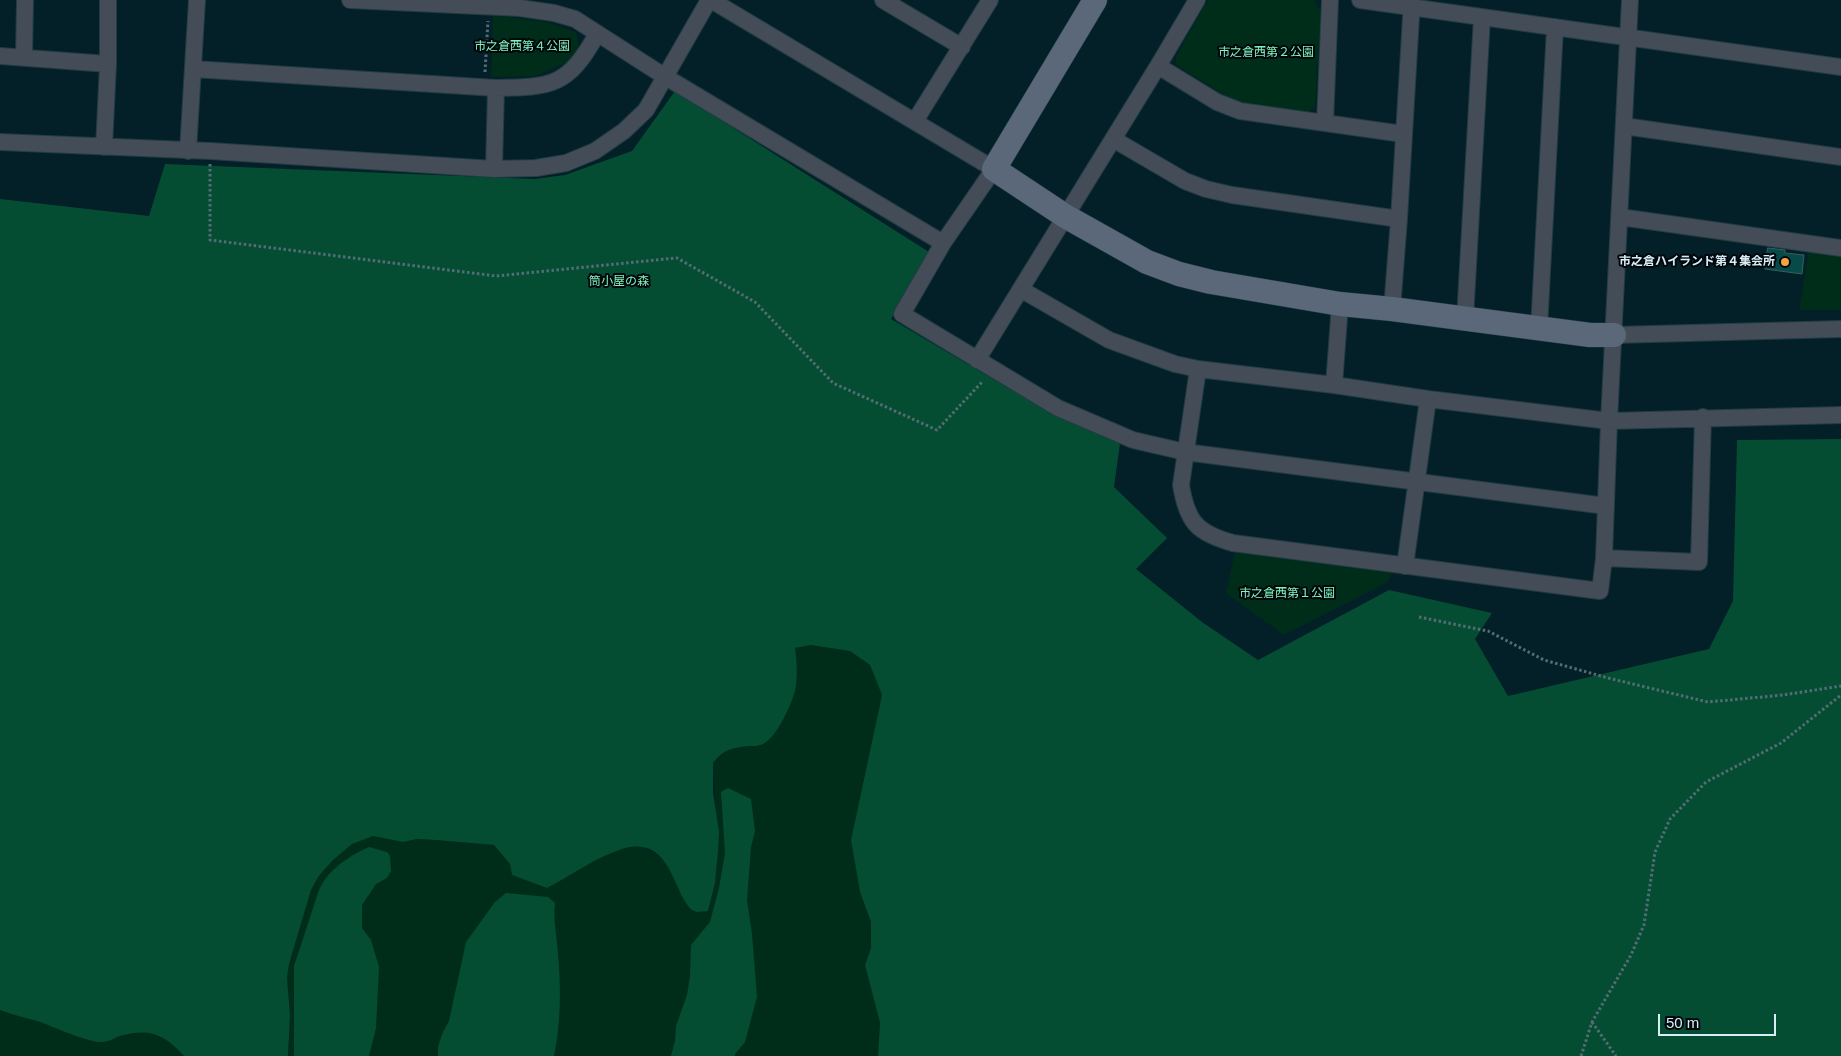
<!DOCTYPE html>
<meta charset="utf-8">
<style>
body{margin:0}
#map{position:relative;width:1841px;height:1056px;overflow:hidden;background:#031f27;font-family:Helvetica,sans-serif}
canvas{display:block}
.scale{position:absolute;left:1658px;top:1014px;width:118px;height:22px;box-sizing:border-box;border:2px solid #d8ecf4;border-top:0;padding-left:6px;font-size:15px;line-height:18px;white-space:nowrap;color:#d8ecf4;-webkit-text-stroke:4px #00070c;paint-order:stroke}
</style>
<div id="map">
<canvas width="1841" height="1056"></canvas>
<div class="scale">50 m</div>
</div>
<script>
const c = document.querySelector('canvas').getContext('2d');
c.lineJoin = 'round';
function fillPath(path, color) {
  c.fillStyle = color;
  c.fill(path, 'evenodd');
}
function stroke(path, color, width, dash) {
  c.strokeStyle = color;
  c.lineWidth = width;
  c.lineCap = dash ? 'butt' : 'round';
  c.setLineDash(dash || []);
  c.stroke(path);
}
function label(font, color, halo, rows, align = 'center') {
  c.font = font + ' Helvetica,"Noto Sans JP",sans-serif';
  c.lineWidth = 4;
  c.setLineDash([]);
  c.textBaseline = 'middle';
  c.strokeStyle = halo;
  c.fillStyle = color;
  for (const [text, x, y, turn = 0] of rows) {
    c.save();
    c.translate(x, y);
    c.rotate((+turn || 0) * Math.PI / 180);
    c.textAlign = isNaN(turn) ? turn : align;
    if (halo) c.strokeText(text, 0, 0);
    c.fillText(text, 0, 0);
    c.restore();
  }
}
fillPath(new Path2D(`
 M 1208,0 L 1314,0 L 1321,11 L 1315,107 L 1307,114 L 1234,101 L 1176,65 L 1176,56 Z
 M 493,15 L 546,22 L 576,32 L 579,47 L 568,62 L 535,76 L 491,77 Z
 M 1809,251 L 1841,256 L 1841,310 L 1799,310 Z
 M 1235,552 L 1392,573 L 1388,582 L 1284,635 L 1226,593 Z
 M 811,645 L 850,651 L 870,665 L 882,695 L 851,840 L 860,892 L 871,922 L 871,948 L 865,965 L 880,1023 L 878,1056 L 288,1056 L 290,1015 L 287,978 L 289,964 L 311,890 L 318,877 L 332,861 L 352,844 L 373,836 L 403,842 L 417,839 L 436,840 L 494,845 L 510,864 L 512,875 L 547,888 C 571,876 614,844 642,847 C 646,848 655,853 659,856 C 672,866 681,891 687,906 L 708,911 L 715,883 L 718,851 L 713,763 C 724,749 732,748 750,746 C 753,746 758,746 761,745 C 776,740 791,705 795,690 C 798,677 797,661 795,648 Z
 M 0,1010 L 102,1042 L 136,1032 L 147,1032 L 159,1035 L 172,1044 L 184,1056 L 0,1056 Z`), '#002d1a');
fillPath(new Path2D(`
 M 675,91 L 929,252 L 891,319 L 1015,392 L 1120,443 L 1114,487 L 1167,538 L 1136,569 L 1202,622 L 1258,660 L 1389,590 L 1492,613 L 1475,639 L 1508,696 L 1709,649 L 1733,601 L 1737,440 L 1841,439 L 1841,1056 L 878,1056 L 880,1023 L 865,965 L 871,948 L 871,922 L 860,892 L 851,840 L 882,695 L 870,665 L 850,651 L 811,645 L 795,648 C 797,662 798,677 795,691 C 791,705 776,740 761,745 C 758,746 753,746 750,746 C 732,748 724,749 713,763 L 713,792 L 719,832 L 718,851 L 715,883 L 708,911 C 705,911 700,912 697,912 C 673,906 676,832 622,849 C 595,858 572,875 547,888 L 512,875 L 510,864 L 494,845 L 436,840 L 417,839 L 403,842 L 373,836 L 352,844 L 332,861 L 318,877 L 311,890 L 289,964 L 287,978 L 290,1015 L 288,1056 L 184,1056 C 163,1034 151,1028 120,1036 C 115,1038 108,1042 102,1042 C 89,1043 54,1027 40,1022 C 27,1018 13,1015 0,1010 L 0,199 L 149,216 L 165,164 L 534,179 L 565,175 L 632,151 Z
 M 728,788 L 751,799 L 755,831 L 751,847 L 747,900 L 752,934 L 757,997 L 745,1042 L 735,1054 L 735,1056 L 671,1056 L 675,1041 L 676,1026 L 687,995 L 690,976 L 691,945 L 710,922 L 719,888 L 725,853 L 721,792 Z
 M 369,847 L 387,852 L 390,856 L 391,871 L 387,878 L 376,884 L 362,905 L 362,928 L 371,940 L 379,967 L 376,1028 L 369,1056 L 294,1056 L 294,966 L 318,893 C 326,871 347,857 369,847 Z
 M 506,893 L 548,897 L 555,903 C 553,920 557,937 558,954 C 561,987 561,1023 554,1056 L 438,1056 L 438,1047 L 442,1034 L 449,1021 L 466,942 L 495,902 Z`), '#054d32');
const building = new Path2D(`
 M 1768,248 L 1785,250 L 1785,253 L 1804,255 L 1802,274 L 1765,269 Z`);
fillPath(building, '#084a48');
stroke(building, '#365f5d', 1);
const street = new Path2D(`
 M 350,0 L 520,8 L 554,13 L 575,19 L 664,76 L 943,243
 M 711,0 L 994,169 L 943,243 L 902,314 L 1058,408 L 1133,440 L 1185,452 L 1606,506
 M 883,0 L 962,47
 M 1197,0 L 1158,66 L 1217,102 L 1240,111 L 1403,134
 M 1360,0 L 1841,67
 M 1630,0 L 1609,421 L 1604,558 L 1600,591 L 1233,543 C 1197,533 1187,522 1181,485 L 1198,369 L 1334,385 L 1428,399 L 1609,421 L 1841,415
 M 0,56 L 108,64
 M 24,57 L 25,0
 M 193,69 L 496,88 C 553,87 568,86 597,34
 M 915,121 L 990,0
 M 1325,123 L 1330,0
 M 1624,126 L 1841,157
 M 1113,139 L 1185,181 L 1206,189 L 1232,195 L 1399,219
 M 0,142 L 210,151 L 494,169 L 536,168 L 566,163 L 595,151 L 624,131 L 646,110 L 709,0
 M 104,147 L 108,64 L 108,0
 M 188,151 L 197,0
 M 494,169 L 496,88
 M 1620,217 L 1841,248
 M 1022,290 L 1109,340 L 1175,364 L 1198,369
 M 1392,309 L 1399,219 L 1412,0
 M 1465,319 L 1482,17
 M 1539,329 L 1555,27
 M 1614,335 L 1841,329
 M 977,360 L 1158,66
 M 1334,385 L 1340,304
 M 1604,558 L 1699,562 L 1703,417
 M 1405,566 L 1428,399`);
const secondary = new Path2D(`
 M 1095,0 L 994,169 L 1065,216 L 1147,262 L 1179,274 L 1211,282 L 1340,304 L 1392,309 L 1590,335 L 1614,335`);
stroke(street, '#213c44', 18);
stroke(secondary, '#213c44', 25);
stroke(new Path2D(`
 M 485,72 L 488,21
 M 210,164 L 210,240 L 496,276 L 677,258 L 755,302 L 833,383 L 937,430 L 983,381
 M 1419,617 L 1488,631 L 1544,660 L 1608,678 L 1708,702 L 1783,695 L 1841,686
 M 1592,1022 L 1616,1056
 M 1581,1056 L 1592,1022 L 1631,955 L 1644,925 L 1655,852 L 1670,819 L 1706,782 L 1781,743 L 1841,695`), '#546d75', 3, [2.5, 2.5]);
stroke(street, '#434c57', 16);
stroke(secondary, '#5a6879', 24);
for (const [x, y, r, color] of [
 [1785,262,5,"#f3a442"]
]) {
  const dot = new Path2D();
  dot.arc(x, y, r, 0, 2 * Math.PI);
  c.fillStyle = color;
  c.fill(dot);
  stroke(dot, '#00070c', 2);
}
label('12px', '#81f2bb', '#00070c', [
 ["市之倉西第４公園",522,47],
 ["市之倉西第２公園",1266,53],
 ["筒小屋の森",619,282],
 ["市之倉西第１公園",1287,594]
]);
label('bold 12px', '#d8ecf4', '#00070c', [
 ["市之倉ハイランド第４集会所",1775,262]
], 'right');
</script>
